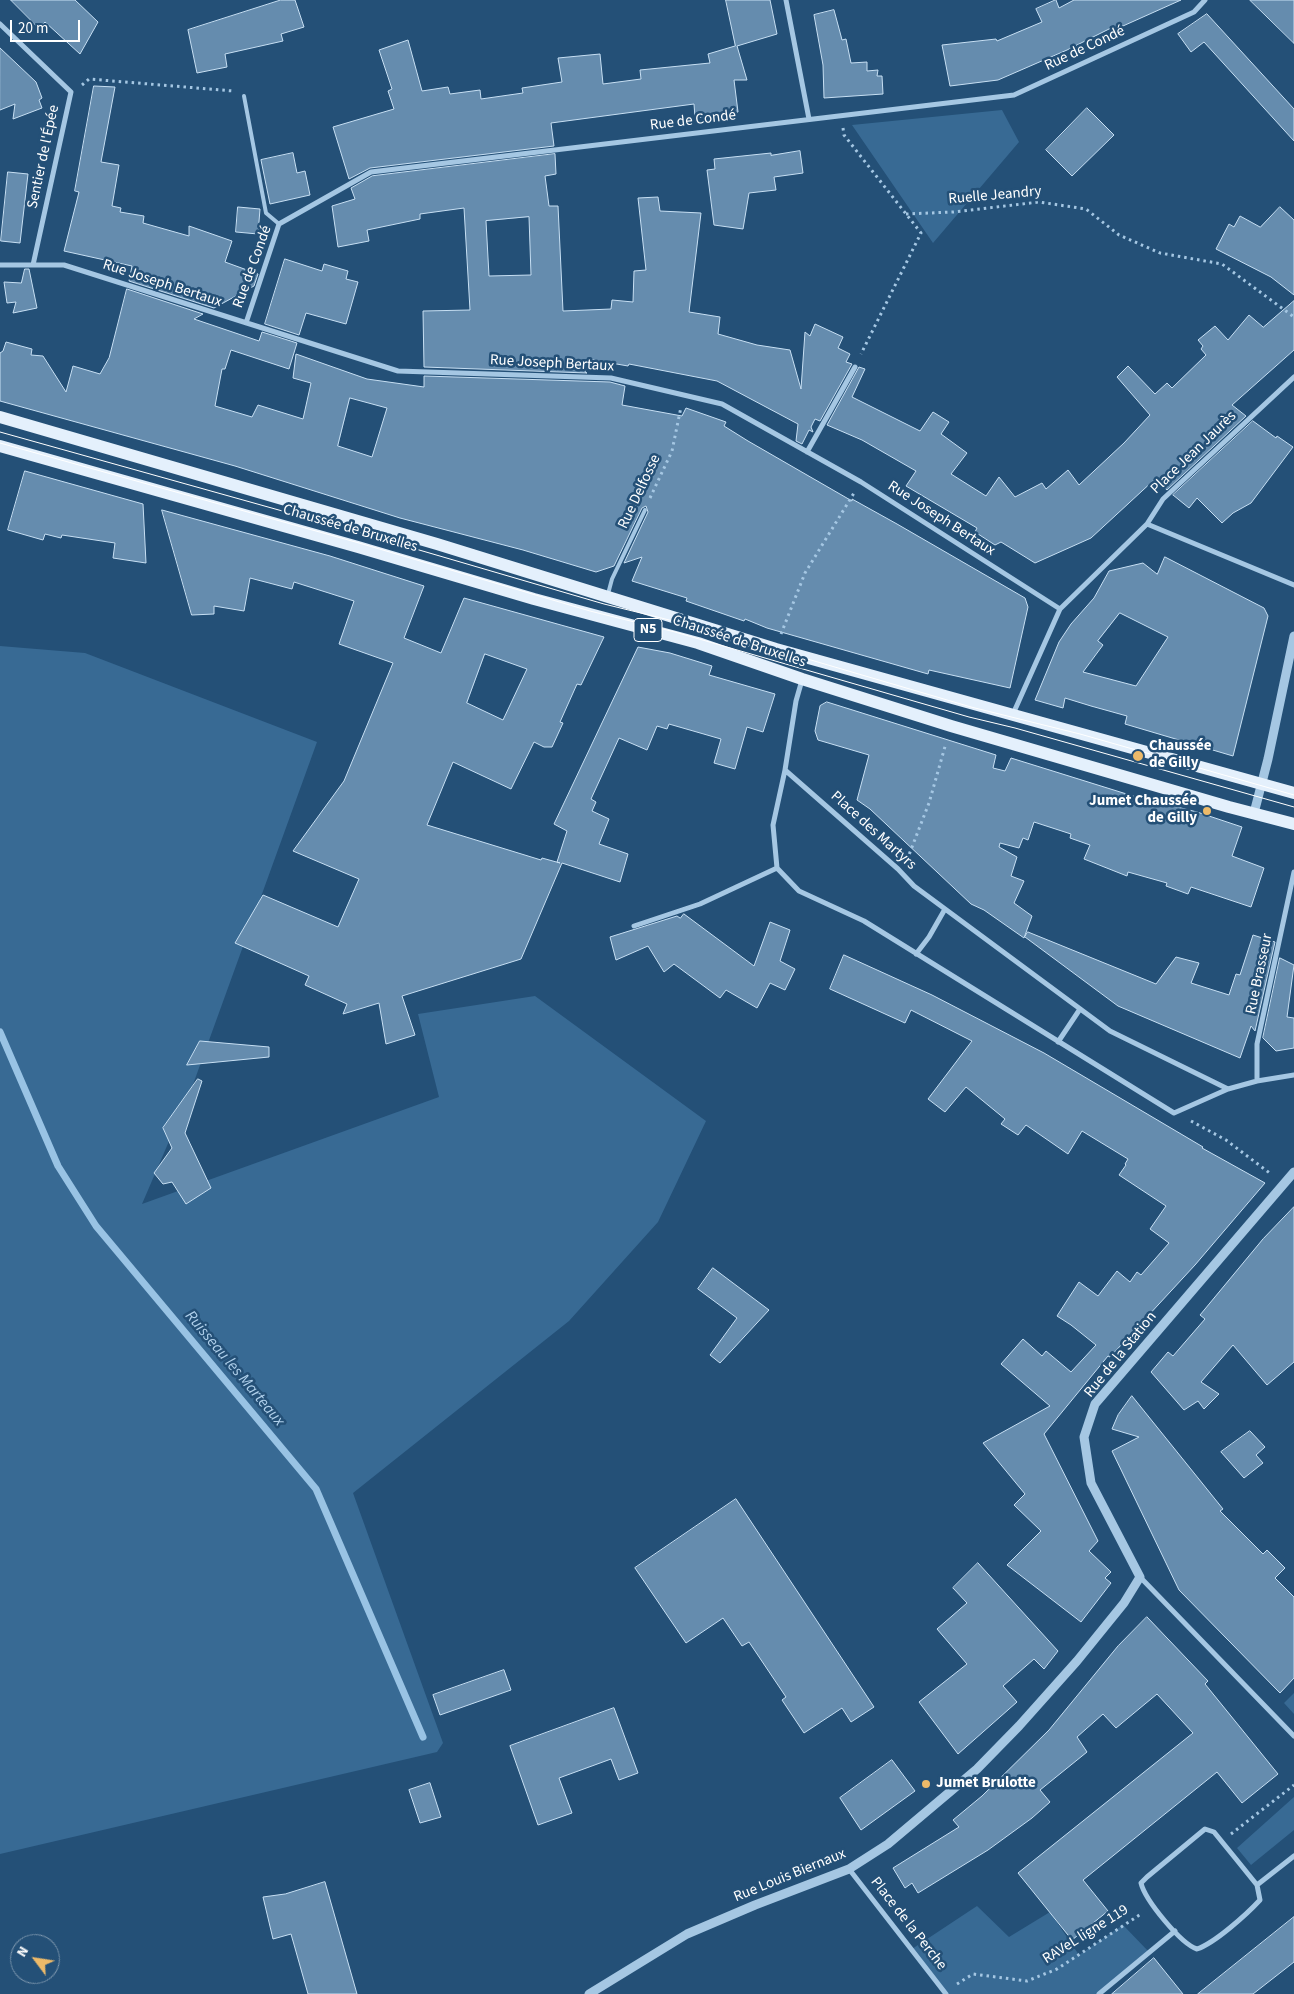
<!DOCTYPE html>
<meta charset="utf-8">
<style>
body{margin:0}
#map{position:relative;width:1294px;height:1994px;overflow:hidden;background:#245077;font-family:"Source Sans 3",sans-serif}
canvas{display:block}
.north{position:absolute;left:10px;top:1934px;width:50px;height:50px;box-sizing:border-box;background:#245077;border:1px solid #7c96ad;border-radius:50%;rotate:301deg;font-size:14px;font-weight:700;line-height:20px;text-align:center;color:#fff}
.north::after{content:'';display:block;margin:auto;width:18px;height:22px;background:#edba69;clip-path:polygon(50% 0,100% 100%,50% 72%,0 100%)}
.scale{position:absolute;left:10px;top:20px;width:70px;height:22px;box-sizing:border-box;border:2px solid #fff;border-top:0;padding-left:6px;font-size:15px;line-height:18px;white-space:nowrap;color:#fff;-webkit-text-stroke:4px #245077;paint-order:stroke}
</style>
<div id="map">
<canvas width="1294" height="1994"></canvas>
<div class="north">N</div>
<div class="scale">20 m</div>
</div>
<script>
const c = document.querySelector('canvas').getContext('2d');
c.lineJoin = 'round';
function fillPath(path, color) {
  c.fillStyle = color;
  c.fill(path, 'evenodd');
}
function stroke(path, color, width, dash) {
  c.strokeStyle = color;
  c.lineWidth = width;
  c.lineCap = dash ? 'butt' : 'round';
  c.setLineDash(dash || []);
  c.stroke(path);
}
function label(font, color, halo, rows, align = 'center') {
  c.font = font + ' "Source Sans 3",sans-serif';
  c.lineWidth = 5;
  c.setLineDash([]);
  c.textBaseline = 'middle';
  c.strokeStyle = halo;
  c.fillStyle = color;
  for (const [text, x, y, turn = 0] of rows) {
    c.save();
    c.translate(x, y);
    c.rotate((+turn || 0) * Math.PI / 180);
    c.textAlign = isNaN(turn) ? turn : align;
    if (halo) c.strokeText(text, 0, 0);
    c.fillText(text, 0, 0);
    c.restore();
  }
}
fillPath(new Path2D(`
 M 1002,110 L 1019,142 L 933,243 L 852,125 Z
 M 0,646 L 85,653 L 317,742 L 191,1090 L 142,1204 L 439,1097 L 418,1014 L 535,996 L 706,1121 L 658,1222 L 569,1321 L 353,1493 L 443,1743 L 437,1752 L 0,1854 Z
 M 1294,1693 L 1294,1714 L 1284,1703 Z
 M 1294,1797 L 1294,1830 L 1251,1865 L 1237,1848 Z
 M 977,1906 L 1009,1937 L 1050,1912 L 1079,1955 L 1123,1925 L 1149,1952 L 1101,1994 L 946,1994 L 912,1949 Z`), '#386a94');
stroke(new Path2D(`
 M 0,1032 L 58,1166 L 96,1226 L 316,1489 L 423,1737`), '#99c3e4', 7);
const building = new Path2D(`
 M 11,0 L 75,0 L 98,22 L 80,54 L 45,22 L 39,28 Z
 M 281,0 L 295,0 L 304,27 L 281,34 L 283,41 L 225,54 L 227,67 L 197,73 L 188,30 Z
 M 726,0 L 770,0 L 777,34 L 737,46 L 747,80 L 734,80 L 738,112 L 695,118 L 694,104 L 551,123 L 554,146 L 370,168 L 349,179 L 333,127 L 394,109 L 388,91 L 392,89 L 379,50 L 408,40 L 422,91 L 448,87 L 450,94 L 480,90 L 481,99 L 523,93 L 522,88 L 562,82 L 558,58 L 600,54 L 603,84 L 641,79 L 640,70 L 710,63 L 708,54 L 735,46 Z
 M 1056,0 L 1059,8 L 1074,0 L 1181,0 L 1114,30 L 1113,27 L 1067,50 L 998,80 L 950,86 L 942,45 L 996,39 L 997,41 L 1042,22 L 1036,9 Z
 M 1250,0 L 1294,0 L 1294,43 Z
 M 834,10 L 841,36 L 842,40 L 846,39 L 851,63 L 867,62 L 867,71 L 878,70 L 877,76 L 882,76 L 883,94 L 824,98 L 823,65 L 814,15 Z
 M 1207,14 L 1294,109 L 1294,141 L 1204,42 L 1191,52 L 1178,34 Z
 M 0,48 L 36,82 L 42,98 L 39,100 L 42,108 L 13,119 L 15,104 L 0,110 Z
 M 94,86 L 115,87 L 101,162 L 119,165 L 112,206 L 121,208 L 120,212 L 144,216 L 143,223 L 189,236 L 189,226 L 232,241 L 225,262 L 258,274 L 254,286 L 214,308 L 129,281 L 132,266 L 64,251 L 79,192 L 75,191 Z
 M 1087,108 L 1114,135 L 1072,176 L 1046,150 Z
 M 800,151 L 803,173 L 774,177 L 776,190 L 749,193 L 743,229 L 714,225 L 707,170 L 715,169 L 714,159 L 771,153 L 771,155 Z
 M 293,153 L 297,173 L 305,171 L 310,195 L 270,204 L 261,160 Z
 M 555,154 L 556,174 L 545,176 L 549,206 L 558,206 L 563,311 L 611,309 L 612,300 L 633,302 L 634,271 L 646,270 L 638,198 L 658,197 L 660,211 L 701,213 L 689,312 L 720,317 L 718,334 L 757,345 L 790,350 L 801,389 L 805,332 L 810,336 L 815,324 L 843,337 L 838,348 L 850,354 L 846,362 L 852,364 L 820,421 L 815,419 L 811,427 L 813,432 L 809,430 L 802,444 L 796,441 L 798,424 L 717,381 L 629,364 L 628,366 L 588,359 L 585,372 L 587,373 L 424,367 L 423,311 L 470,310 L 464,208 L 420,214 L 420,219 L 367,230 L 369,241 L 338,247 L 332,206 L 355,199 L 351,188 L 372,176 ZM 529,217 L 531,275 L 489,276 L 486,221 Z
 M 8,172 L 28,174 L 20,243 L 1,241 Z
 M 238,207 L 260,209 L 258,234 L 236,232 Z
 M 1280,207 L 1294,220 L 1294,295 L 1271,277 L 1216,249 L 1229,224 L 1234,227 L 1240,216 L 1260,227 Z
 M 285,259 L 322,271 L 324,264 L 348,271 L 346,279 L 358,282 L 346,324 L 306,313 L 299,335 L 265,324 Z
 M 25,269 L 29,269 L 37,308 L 13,313 L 16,302 L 7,303 L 4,282 L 21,283 Z
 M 127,289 L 203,314 L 194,319 L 259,341 L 262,332 L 297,343 L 289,369 L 231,350 L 225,369 L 222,369 L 215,406 L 252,417 L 258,405 L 303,419 L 311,383 L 293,378 L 296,354 L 367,379 L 424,387 L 424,376 L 610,382 L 625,386 L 622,405 L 682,416 L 686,408 L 726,422 L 724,426 L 748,441 L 852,501 L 852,499 L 897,524 L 1025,598 L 1028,607 L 1010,688 L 929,670 L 928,674 L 767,628 L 745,619 L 744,621 L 686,601 L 687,598 L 632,581 L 642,557 L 624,563 L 648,512 L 646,506 L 642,508 L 614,566 L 596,572 L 523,550 L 400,518 L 235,466 L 0,401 L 0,353 L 3,351 L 6,342 L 32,349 L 31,355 L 43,356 L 66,392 L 73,366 L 100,374 L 109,358 ZM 350,398 L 387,408 L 372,457 L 338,446 Z
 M 1294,301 L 1294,350 L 1232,405 L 1246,416 L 1167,490 L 1155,479 L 1091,538 L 1035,563 L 1001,542 L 995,545 L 975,532 L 977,528 L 906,486 L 916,471 L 862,440 L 827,425 L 859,367 L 865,369 L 852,397 L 920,431 L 933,412 L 949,422 L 941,434 L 967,453 L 951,474 L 986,496 L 999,477 L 1015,497 L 1042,483 L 1046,489 L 1068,470 L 1079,485 L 1124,443 L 1150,415 L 1117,377 L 1128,366 L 1155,394 L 1167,383 L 1172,388 L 1206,355 L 1201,349 L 1203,346 L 1198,340 L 1215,326 L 1228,340 L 1249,315 L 1263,327 Z
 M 1253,421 L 1276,438 L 1277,436 L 1293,447 L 1251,503 L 1233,513 L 1222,523 L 1197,498 L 1189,508 L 1173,495 Z
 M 25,471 L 143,504 L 146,563 L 113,558 L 115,543 L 62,535 L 61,538 L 45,534 L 43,540 L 8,530 Z
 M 162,510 L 330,556 L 424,586 L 404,638 L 441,653 L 464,598 L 604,637 L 581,685 L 577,684 L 560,722 L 563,723 L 552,747 L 544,747 L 534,742 L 511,789 L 453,762 L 427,825 L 541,860 L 542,858 L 560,863 L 557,862 L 567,831 L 554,824 L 638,647 L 670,653 L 712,666 L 709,675 L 775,694 L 763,732 L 747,727 L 735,769 L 714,763 L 721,739 L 669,724 L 667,729 L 657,726 L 647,750 L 619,738 L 591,799 L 596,802 L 592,811 L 609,819 L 599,844 L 628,854 L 620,882 L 562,863 L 521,959 L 402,996 L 415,1035 L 386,1044 L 379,1003 L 343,1014 L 347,1004 L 305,985 L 309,976 L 235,943 L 263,895 L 338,927 L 359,879 L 293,851 L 344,781 L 393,663 L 339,644 L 354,601 L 294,582 L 292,589 L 250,578 L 244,611 L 214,606 L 214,614 L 192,615 ZM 485,654 L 527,669 L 503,720 L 467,703 Z
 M 1165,557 L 1264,608 L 1268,616 L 1233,756 L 1125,724 L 1127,716 L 1091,706 L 1065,698 L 1063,708 L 1035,700 L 1059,642 L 1071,624 L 1094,598 L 1109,571 L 1143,563 L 1157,574 ZM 1120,613 L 1168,637 L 1136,686 L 1083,672 L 1103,645 L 1098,641 Z
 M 827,702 L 996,755 L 993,768 L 1005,771 L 1011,758 L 1133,796 L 1197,812 L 1242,827 L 1232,856 L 1264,868 L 1251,907 L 1191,887 L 1188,894 L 1166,886 L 1167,883 L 1128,872 L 1127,876 L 1084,859 L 1090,845 L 1070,838 L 1071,834 L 1034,822 L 1028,840 L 1023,838 L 1019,848 L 1000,843 L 999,847 L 1017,857 L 1011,876 L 1024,881 L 1014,903 L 1032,916 L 1024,938 L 984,910 L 971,904 L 870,809 L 857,800 L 869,755 L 818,740 L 815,731 L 820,706 Z
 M 684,914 L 754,966 L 770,922 L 790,930 L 780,961 L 795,969 L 785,990 L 770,983 L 757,1008 L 726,990 L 720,998 L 674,964 L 664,972 L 648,946 L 616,960 L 610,937 L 677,916 L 680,918 Z
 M 1028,932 L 1156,984 L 1176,957 L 1199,963 L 1191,983 L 1229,995 L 1236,974 L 1240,975 L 1253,935 L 1275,942 L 1255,1031 L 1251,1026 L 1240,1058 L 1118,1006 L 1025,937 Z
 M 844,955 L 932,995 L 1044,1053 L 1203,1147 L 1202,1148 L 1265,1183 L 1195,1265 L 1110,1357 L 1108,1356 L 1044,1434 L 1098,1541 L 1089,1551 L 1111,1572 L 1105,1578 L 1111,1583 L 1081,1622 L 1007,1565 L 1041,1531 L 1014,1505 L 1025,1494 L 983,1443 L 1050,1406 L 1001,1364 L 1023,1339 L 1042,1356 L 1046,1351 L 1071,1372 L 1096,1345 L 1071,1325 L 1057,1316 L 1079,1282 L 1098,1296 L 1117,1271 L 1130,1282 L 1137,1272 L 1141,1275 L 1169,1243 L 1150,1229 L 1166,1206 L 1119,1175 L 1126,1165 L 1125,1164 L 1128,1159 L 1082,1131 L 1068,1154 L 1026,1125 L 1018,1135 L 1001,1124 L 1005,1119 L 966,1087 L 945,1112 L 928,1099 L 972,1041 L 911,1010 L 905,1023 L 830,989 Z
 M 1280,958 L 1294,965 L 1287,1017 L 1294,1018 L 1294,1048 L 1276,1051 L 1263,1038 Z
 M 200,1041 L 269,1047 L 269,1057 L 187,1065 Z
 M 198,1079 L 202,1081 L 185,1133 L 211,1188 L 186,1204 L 172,1182 L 163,1184 L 154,1173 L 172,1148 L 163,1128 Z
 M 1294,1207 L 1294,1362 L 1267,1385 L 1233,1345 L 1201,1382 L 1219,1394 L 1204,1409 L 1198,1401 L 1184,1410 L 1151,1372 L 1168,1352 L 1173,1356 L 1205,1319 L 1200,1315 L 1263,1239 Z
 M 713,1268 L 769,1310 L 720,1363 L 710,1355 L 737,1318 L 698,1289 Z
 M 1132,1396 L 1223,1509 L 1220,1511 L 1263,1554 L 1267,1550 L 1285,1568 L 1275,1578 L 1294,1597 L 1294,1678 L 1280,1693 L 1179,1590 L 1112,1451 L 1139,1437 L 1112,1429 L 1118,1415 Z
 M 1250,1431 L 1265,1447 L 1256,1455 L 1263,1463 L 1244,1478 L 1221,1452 Z
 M 736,1499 L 874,1707 L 851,1722 L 842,1708 L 804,1733 L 782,1700 L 786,1697 L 749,1642 L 742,1646 L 723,1618 L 686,1643 L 635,1568 Z
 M 978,1563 L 1058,1651 L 1044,1669 L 1034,1659 L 1003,1686 L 1017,1702 L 958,1754 L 919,1702 L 967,1664 L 937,1629 L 967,1603 L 953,1588 Z
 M 1147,1617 L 1208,1681 L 1205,1684 L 1278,1774 L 1242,1803 L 1217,1772 L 1083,1880 L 1108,1911 L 1072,1940 L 1018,1873 L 1193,1733 L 1157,1694 L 1116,1728 L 1103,1714 L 1077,1737 L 1087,1752 L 1040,1790 L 1050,1802 L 1032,1818 L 988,1850 L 918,1893 L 912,1883 L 905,1888 L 893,1868 L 959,1827 L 953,1820 L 982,1796 L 1049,1730 L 1118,1646 Z
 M 504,1670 L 511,1690 L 440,1715 L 433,1695 Z
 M 614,1708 L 638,1773 L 619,1780 L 611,1759 L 559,1778 L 572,1813 L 538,1825 L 510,1746 Z
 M 892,1760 L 915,1791 L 861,1830 L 840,1798 Z
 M 430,1783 L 441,1817 L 420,1823 L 409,1790 Z
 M 325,1882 L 357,1994 L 308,1994 L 291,1934 L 273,1939 L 263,1897 L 285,1894 Z
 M 1294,1917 L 1294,1962 L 1253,1994 L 1198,1994 Z
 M 1154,1958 L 1183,1994 L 1112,1994 Z`);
fillPath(building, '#658cae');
stroke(building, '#c7dff3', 1);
stroke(new Path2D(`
 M 82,85 L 89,79 L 233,91
 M 843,128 L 844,135 L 921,233 L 861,354
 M 906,214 L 953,212 L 1039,202 L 1086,209 L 1119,235 L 1160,253 L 1222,264 L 1294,317
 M 650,498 L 672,451 L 681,407
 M 781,634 L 805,573 L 854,493
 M 907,860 L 929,803 L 946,743
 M 1191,1121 L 1226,1140 L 1271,1174
 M 1231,1834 L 1294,1785
 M 957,1984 L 973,1974 L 1027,1981 L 1057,1969 L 1141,1914`), '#a5c7e3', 3, [2.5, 4]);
stroke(new Path2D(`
 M 244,96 L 266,213 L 279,224
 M 608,594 L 612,579 L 645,510`), '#a5c7e3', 4);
stroke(new Path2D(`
 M 786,0 L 809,119
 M 0,24 L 71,92 L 33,265
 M 0,265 L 64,265 L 398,371 L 611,378 L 722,404 L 861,482 L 1060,609
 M 246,323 L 279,224 L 371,172 L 1014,95 L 1194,12 L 1205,0
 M 807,452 L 855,367
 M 1147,524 L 1294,585
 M 802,680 L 796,701 L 785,770 L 898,869 L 914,886 L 1110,1031 L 1228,1089 L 1257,1081 L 1294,1075
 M 1013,714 L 1060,609 L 1147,524 L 1163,499 L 1294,377
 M 777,868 L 799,891 L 864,921 L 1174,1113 L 1228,1089
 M 634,926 L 700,904 L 777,868 L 773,825 L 785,770
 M 916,954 L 929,937 L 945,909
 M 1058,1042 L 1080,1009
 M 1257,1081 L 1257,1044 L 1294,872
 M 1140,1577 L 1294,1736
 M 1205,1829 L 1214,1832 L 1236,1859 L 1257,1885 L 1260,1900 C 1247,1914 1215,1943 1197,1949 C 1181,1944 1145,1900 1141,1883 L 1147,1877 Z
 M 849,1869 L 946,1994
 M 1257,1885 L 1294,1856
 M 1099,1994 L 1175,1931`), '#a5c7e3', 5);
stroke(new Path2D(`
 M 1254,813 L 1268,759 L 1294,636
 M 589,1994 L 687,1934 L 755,1905 L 849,1869 L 888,1844 L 977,1769 L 1019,1726 L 1077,1661 L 1124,1603 L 1140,1577 L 1091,1483 L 1084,1437 L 1095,1404 L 1294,1172`), '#a5c7e3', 9);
stroke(new Path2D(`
 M 0,417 L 437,544 L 776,649 L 1294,793
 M 0,446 L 358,547 L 534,599 L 698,643 L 802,679 L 951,726 L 1229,807 L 1294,824`), '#e4f0fc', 12);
stroke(new Path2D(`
 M 0,432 L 361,533 L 604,604 L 702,628 L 971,707 L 1080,734 L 1294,795
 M 0,443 L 359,543 L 590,611 L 675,632 L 969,717 L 1015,728 L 1294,807`), '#fff', 1);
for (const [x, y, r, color] of [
 [1138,756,6,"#edba69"],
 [1207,811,5,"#edba69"],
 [926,1784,5,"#edba69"]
]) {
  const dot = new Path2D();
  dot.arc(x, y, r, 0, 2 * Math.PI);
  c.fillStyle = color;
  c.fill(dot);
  stroke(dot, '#245077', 2);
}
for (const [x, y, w] of [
 [648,630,28]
]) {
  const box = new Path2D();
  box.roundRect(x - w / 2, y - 11.5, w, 23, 4);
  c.fillStyle = '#245077';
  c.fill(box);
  stroke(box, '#fff', 1);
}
label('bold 14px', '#fff', null, [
 ["N5",648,630]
]);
label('15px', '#fff', '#245077', [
 ["Rue de Condé",1085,49,-25],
 ["Rue de Condé",693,121,-7],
 ["Sentier de l'Épée",44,157,-78],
 ["Ruelle Jeandry",995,196,-5],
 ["Rue de Condé",253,267,-70],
 ["Rue Joseph Bertaux",162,284,18],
 ["Rue Joseph Bertaux",552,364,3],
 ["Place Jean Jaurès",1194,453,-44],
 ["Rue Delfosse",640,492,-65],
 ["Rue Joseph Bertaux",941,519,33],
 ["Chaussée de Bruxelles",350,529,16],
 ["Chaussée de Bruxelles",739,642,18],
 ["Place des Martyrs",873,831,42],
 ["Rue Brasseur",1260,974,-78],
 ["Rue de la Station",1121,1355,-51],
 ["Rue Louis Biernaux",790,1876,-22],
 ["Place de la Perche",908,1924,52],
 ["RAVeL ligne 119",1086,1935,-32]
]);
label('bold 15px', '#fff', '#245077', [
 ["Chaussée",1149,747],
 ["de Gilly",1149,764],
 ["Jumet Chaussée",1197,802,"right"],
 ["de Gilly",1197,819,"right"],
 ["Jumet Brulotte",936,1784]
], 'left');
label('italic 16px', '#b0d0eb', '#245077', [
 ["Ruisseau les Marteaux",234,1369,50]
]);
</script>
